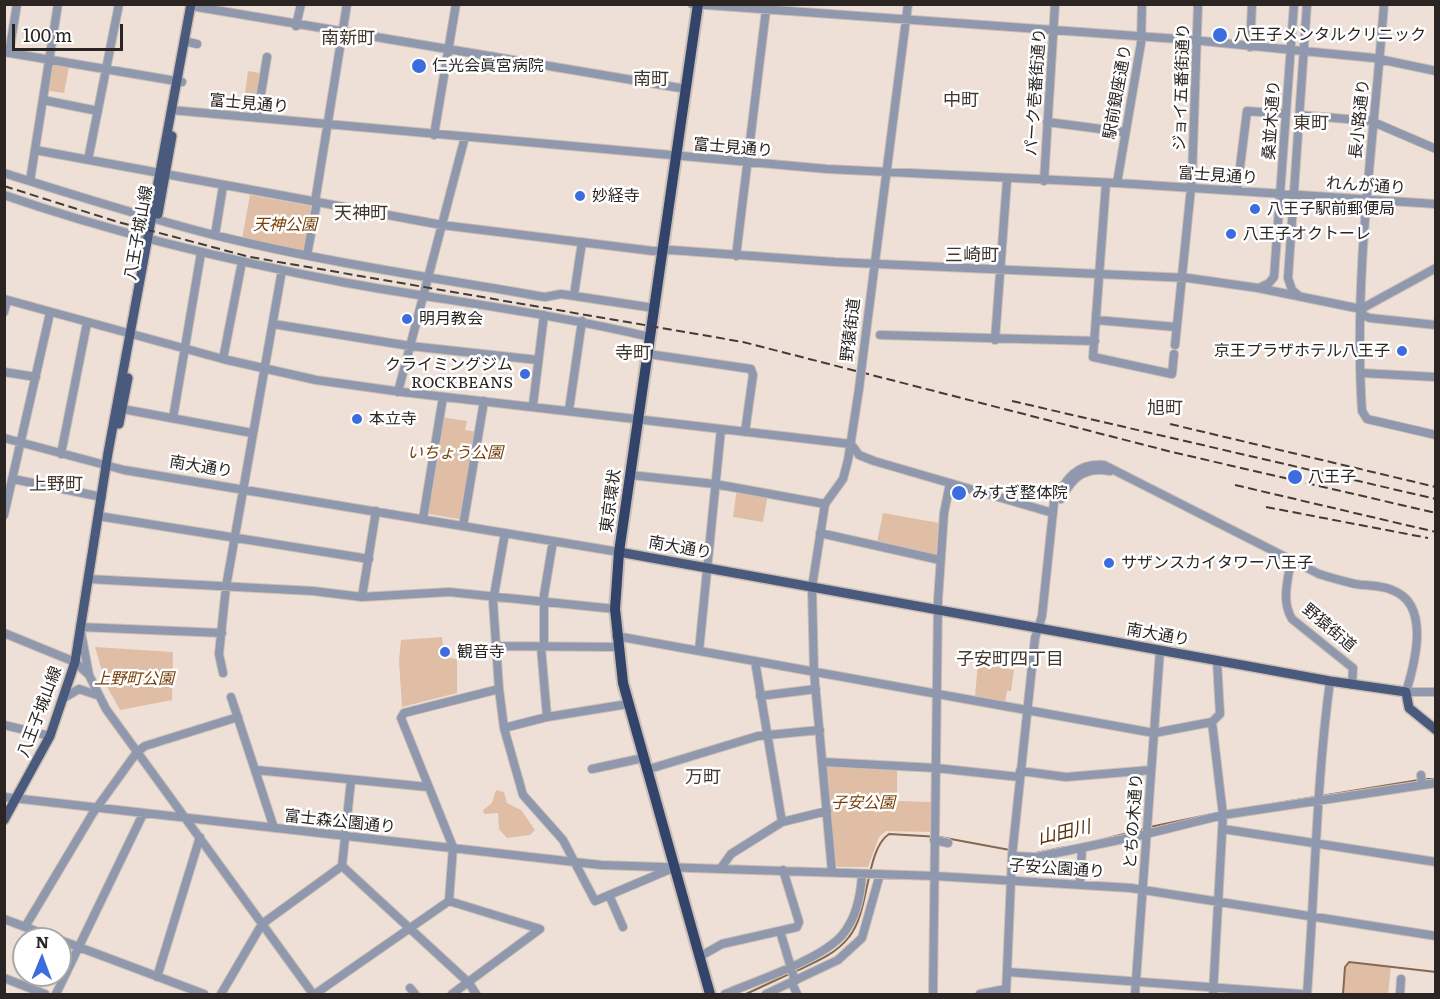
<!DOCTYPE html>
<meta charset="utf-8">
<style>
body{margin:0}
#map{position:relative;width:1440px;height:999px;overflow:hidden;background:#eee0d7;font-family:Literata,serif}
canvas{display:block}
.frame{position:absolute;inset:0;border:6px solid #2a2522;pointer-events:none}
.north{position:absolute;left:12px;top:927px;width:60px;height:60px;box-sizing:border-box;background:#fff;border:2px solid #aaa8a7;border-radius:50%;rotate:1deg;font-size:16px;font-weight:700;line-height:24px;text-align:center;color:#2a2522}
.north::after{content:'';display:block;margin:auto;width:21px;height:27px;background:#3c6cdd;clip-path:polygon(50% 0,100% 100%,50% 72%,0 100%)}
.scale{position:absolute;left:12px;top:24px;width:111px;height:27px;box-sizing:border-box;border:3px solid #2a2522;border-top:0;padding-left:8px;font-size:18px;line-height:21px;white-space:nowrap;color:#2a2522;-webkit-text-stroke:4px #fff;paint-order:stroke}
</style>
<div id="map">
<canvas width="1440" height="999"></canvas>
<div class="frame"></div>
<div class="north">N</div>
<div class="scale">100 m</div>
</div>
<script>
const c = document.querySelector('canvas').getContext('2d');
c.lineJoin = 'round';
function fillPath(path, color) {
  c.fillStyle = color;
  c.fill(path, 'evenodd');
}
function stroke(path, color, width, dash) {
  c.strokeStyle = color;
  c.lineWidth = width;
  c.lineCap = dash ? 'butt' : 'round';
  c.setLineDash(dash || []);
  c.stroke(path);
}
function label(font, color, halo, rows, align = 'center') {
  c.font = font + ' Literata,"Noto Sans JP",serif';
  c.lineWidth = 5;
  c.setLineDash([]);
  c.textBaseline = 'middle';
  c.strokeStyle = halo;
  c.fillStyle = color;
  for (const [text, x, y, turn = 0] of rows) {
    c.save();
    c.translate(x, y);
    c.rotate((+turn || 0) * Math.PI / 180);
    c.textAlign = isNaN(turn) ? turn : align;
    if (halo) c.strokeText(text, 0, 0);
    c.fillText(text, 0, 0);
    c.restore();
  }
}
fillPath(new Path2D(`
 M 56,64 L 69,67 L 64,93 L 49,91 L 53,66 Z
 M 248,71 L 260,73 L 254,110 L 243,108 Z
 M 250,195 L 311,206 L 305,250 L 303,252 L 242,239 Z
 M 440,417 L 467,421 L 465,430 L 479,432 L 464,520 L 424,513 Z
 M 737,488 L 768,494 L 763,522 L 733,517 Z
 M 883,513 L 939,523 L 936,556 L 877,542 Z
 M 442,637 L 444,657 L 457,659 L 457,693 L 402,707 L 399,661 L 401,640 Z
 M 95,647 L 173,652 L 172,700 L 120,710 L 106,685 Z
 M 978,663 L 1014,670 L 1011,691 L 1007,691 L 1005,702 L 975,696 Z
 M 826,766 L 897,769 L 897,801 L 931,802 L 931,832 L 886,831 L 879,837 L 868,867 L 838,867 L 834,862 Z
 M 496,790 L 504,792 L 507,803 L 521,810 L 535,830 L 530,835 L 507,838 L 499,829 L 498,813 L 484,814 L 483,810 L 492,803 Z
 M 1349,962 L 1391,966 L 1388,994 L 1343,994 L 1345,967 Z`), '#e0bea5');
stroke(new Path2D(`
 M 1424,779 L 1436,779
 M 1241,809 L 1419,780
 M 1150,827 L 1212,814
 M 1092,842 L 1144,829
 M 1036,853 L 1065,847
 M 794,972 C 815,962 835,955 849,937 C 870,912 865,850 889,834 L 940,837 L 1010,850
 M 746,994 L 789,974
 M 1343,994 L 1345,967 L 1349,962 L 1436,972`), '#866750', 2);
const minor = new Path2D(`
 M 195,4 L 197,7 L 686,89
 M 692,4 L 1192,40 L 1374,58 L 1436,71
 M 1384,4 C 1374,140 1353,275 1362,411 L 1367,419 L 1436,435
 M 296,26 L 301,4
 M 184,41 L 197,44
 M 1250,47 L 1252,4
 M 4,52 L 182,82
 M 9,53 L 17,4
 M 43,100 L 98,111
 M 171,110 L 827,169 L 1117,183 L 1436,204
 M 1299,115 L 1371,121 L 1436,149
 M 257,118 L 267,57
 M 1047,122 L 1124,132
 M 434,135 L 456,4
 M 35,150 L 442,225 L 653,251 L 671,250 L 835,262 L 1188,278 L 1258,288 L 1361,309
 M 88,160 L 119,4
 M 4,173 C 74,195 143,217 214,235 C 323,262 435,278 545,297 L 561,294 L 654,308
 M 30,181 L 58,4
 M 1044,181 L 1055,4
 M 1106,183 L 1093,357 L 1172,374 L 1174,354
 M 1117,183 L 1141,43 L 1142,4
 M 1237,191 L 1247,111 L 1286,114
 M 4,195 C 116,234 231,261 347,283 C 448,301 550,313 650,337
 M 315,202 L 347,4
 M 215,235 L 223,186
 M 307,255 L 317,202
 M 736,256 L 766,10
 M 1259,288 L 1269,283 L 1274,277 L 1294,4
 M 574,295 L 582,242
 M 1299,296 L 1292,290 L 1288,278 L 1307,4
 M 4,299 L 223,359 L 316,380 L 402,392 L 851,444
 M 1361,309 L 1436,268
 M 1361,309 L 1364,316 L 1370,318 L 1436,325
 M 4,312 L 7,300
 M 1096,320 L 1176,327
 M 273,324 L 410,346 L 538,360
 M 880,335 L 1095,341
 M 995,340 L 1007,180
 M 1175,345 L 1192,178 L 1198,4
 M 648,354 L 751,369 L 753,375 L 745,432
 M 863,356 L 908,4
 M 223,359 L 242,262
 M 4,372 L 36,377
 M 1361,373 L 1436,377
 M 398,392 L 465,137
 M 533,405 L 544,315
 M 117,408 L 252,433
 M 569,410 L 582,321
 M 173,418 L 201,253
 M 4,438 L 124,470 L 619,552
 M 851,444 L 859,455 L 874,461 L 1053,513
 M 61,454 L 87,323
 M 630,475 L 715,484 L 825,504
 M 13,479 L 102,497
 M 1061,499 C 1072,478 1084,466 1110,471
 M 4,515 L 50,313
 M 98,516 L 369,559
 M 423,519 L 443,397
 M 463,526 L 484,401
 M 505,533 L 493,601 L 499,689 L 504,728 L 523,795 L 563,840 L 595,901 L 673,868
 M 820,533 L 940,560
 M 1291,560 C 1288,580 1281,601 1292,619 L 1353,668 L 1352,685
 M 88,579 L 313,591 L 362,597 L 449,592 L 615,609
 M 362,597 L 376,511
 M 4,633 L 75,662 L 88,674
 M 222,633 L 80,627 L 89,675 L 106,709 L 313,994
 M 616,636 L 1154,733 L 1212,722
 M 496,646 L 617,647
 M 541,647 L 547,717
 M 544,647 L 544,595 L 553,541
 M 699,651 L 721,429
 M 755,661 L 782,822
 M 223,673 L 219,654 L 226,587 L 282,270
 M 760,696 L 816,689
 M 231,697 L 274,828
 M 64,698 L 79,689 L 97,695
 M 4,725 L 50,736
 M 504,728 L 547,717 L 628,704
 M 823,762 L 936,768 L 1019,777
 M 592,769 L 643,758
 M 256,770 L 428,787
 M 646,770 L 758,736 L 820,730
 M 1020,771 L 1066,777 L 1151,770
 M 1421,775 L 1422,784
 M 4,797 L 601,865 L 935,876 L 1131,888 L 1436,936
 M 1223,829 L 1436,862
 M 934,840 L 948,843
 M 1012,856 L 1037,857 L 1138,836 L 1223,815 L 1436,783
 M 342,866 L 469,983 L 476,994
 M 721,868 L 731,854 L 782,822 L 827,811
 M 832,872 L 814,672 L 812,587 L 825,504 L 843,479 L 848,460 L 859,389
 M 1080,885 L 1082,848
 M 609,895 L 623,927
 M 449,901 L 453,847 L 401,718 L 404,713 L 499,689
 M 449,901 L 540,929 L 452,994
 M 4,919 L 57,939
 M 25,927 L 93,813 L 137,752 L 145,746 L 238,717
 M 780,931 L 795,981
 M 60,940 L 204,994
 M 699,957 L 722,944 L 797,927 L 799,922 L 783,870
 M 1008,972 L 1301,994
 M 157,977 L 200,837
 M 4,978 L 45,994
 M 792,983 L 797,994
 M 410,988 L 415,994
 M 56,994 L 143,814
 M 221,994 L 262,924 L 342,866 L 351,780
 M 315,994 L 449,901
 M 725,994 C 756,981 823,959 843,934 C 856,918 861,894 862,874
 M 766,994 L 838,960 L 862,938 L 880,874
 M 933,994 L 938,600 L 944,513 L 950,483
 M 980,994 L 1006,989
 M 1006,994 L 1012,856 L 1035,638 L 1042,616 L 1054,502 C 1066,478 1077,463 1104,465 L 1319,574 C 1331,578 1343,581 1355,584 C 1367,586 1381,585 1392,590 C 1431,604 1415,663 1406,692 L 1436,692
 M 1135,994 L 1160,650
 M 1213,994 L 1223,815 L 1212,722 L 1220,714 L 1217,661
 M 1307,994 C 1315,890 1316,785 1330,681
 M 1400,994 L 1401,979`);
const major = new Path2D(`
 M 158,214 L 172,136
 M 119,424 L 128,378
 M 619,552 L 1330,681 L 1406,692 L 1409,708 L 1436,730
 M 4,820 L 50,736 L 75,662 L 108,453 L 191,4`);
const highway = new Path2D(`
 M 698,4 L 619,552 L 615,609 L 623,683 L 710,994`);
stroke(minor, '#cbbeb6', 10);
stroke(major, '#cbbeb6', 12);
stroke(highway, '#cbbeb6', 14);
stroke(minor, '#8f98ac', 8);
stroke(major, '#4a5a7c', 9);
stroke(highway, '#32446a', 10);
stroke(new Path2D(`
 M 4,186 L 118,222 L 250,257 L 743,342 L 1172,452 L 1436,513
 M 1012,401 L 1436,499
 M 1170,424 L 1436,487
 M 1235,485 L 1436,532
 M 1266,507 L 1428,538`), '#423c39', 2, [9, 4.5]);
const minorBridge = new Path2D(`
 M 859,389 L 863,356`);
stroke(minorBridge, '#cbbeb6', 10, []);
stroke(minorBridge, '#8f98ac', 8);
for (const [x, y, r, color] of [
 [1220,35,8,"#3c6cdd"],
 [419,66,8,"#3c6cdd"],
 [580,196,6,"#3c6cdd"],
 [1255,209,6,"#3c6cdd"],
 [1231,234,6,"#3c6cdd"],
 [407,319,6,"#3c6cdd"],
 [1402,351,6,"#3c6cdd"],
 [525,374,6,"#3c6cdd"],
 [357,419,6,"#3c6cdd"],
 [1295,477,8,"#3c6cdd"],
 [959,493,8,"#3c6cdd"],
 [1109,563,6,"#3c6cdd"],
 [445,652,6,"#3c6cdd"]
]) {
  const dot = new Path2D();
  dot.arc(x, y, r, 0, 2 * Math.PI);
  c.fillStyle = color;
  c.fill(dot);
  stroke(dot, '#fff', 2);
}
label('16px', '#2a2522', '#fff', [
 ["八王子メンタルクリニック",1234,35],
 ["仁光会眞宮病院",432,66],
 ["妙経寺",592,196],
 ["八王子駅前郵便局",1267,209],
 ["八王子オクトーレ",1243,234],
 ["明月教会",419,319],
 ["京王プラザホテル八王子",1390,351,"right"],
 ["クライミングジム",513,365,"right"],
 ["ROCKBEANS",513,383,"right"],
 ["本立寺",369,419],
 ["八王子",1308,477],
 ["みすぎ整体院",972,493],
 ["サザンスカイタワー八王子",1121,563],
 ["観音寺",457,652]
], 'left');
label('16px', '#2a2522', '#fff', [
 ["ジョイ五番街通り",1182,87,-88],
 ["パーク壱番街通り",1036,92,-86],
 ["駅前銀座通り",1118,92,-80],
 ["富士見通り",249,104,5],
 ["長小路通り",1360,119,-84],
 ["桑並木通り",1272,120,-86],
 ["富士見通り",733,148,5],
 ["富士見通り",1218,176,4],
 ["れんが通り",1366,186,4],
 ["八王子城山線",139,233,-80],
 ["野猿街道",851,330,-83],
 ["南大通り",201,467,9],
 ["東京環状",611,501,-82],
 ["南大通り",680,548,10],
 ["野猿街道",1329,628,40],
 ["南大通り",1158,635,10],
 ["八王子城山線",40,712,-69],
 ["とちの木通り",1134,821,-86],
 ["富士森公園通り",340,822,6],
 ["子安公園通り",1057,869,4]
]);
label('italic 16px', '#78410a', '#fff', [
 ["天神公園",285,225],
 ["いちょう公園",455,453],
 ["上野町公園",134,679],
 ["子安公園",863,803]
]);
label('18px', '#42372f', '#fff', [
 ["南新町",348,39],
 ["南町",651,80],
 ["中町",961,101],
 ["東町",1311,124],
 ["天神町",361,214],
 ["三崎町",972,256],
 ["寺町",633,354],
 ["旭町",1165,409],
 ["上野町",56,485],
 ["子安町四丁目",1010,660],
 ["万町",703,778]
]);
label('italic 18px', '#5c320a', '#fff', [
 ["山田川",1064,833,-13]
]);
</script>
